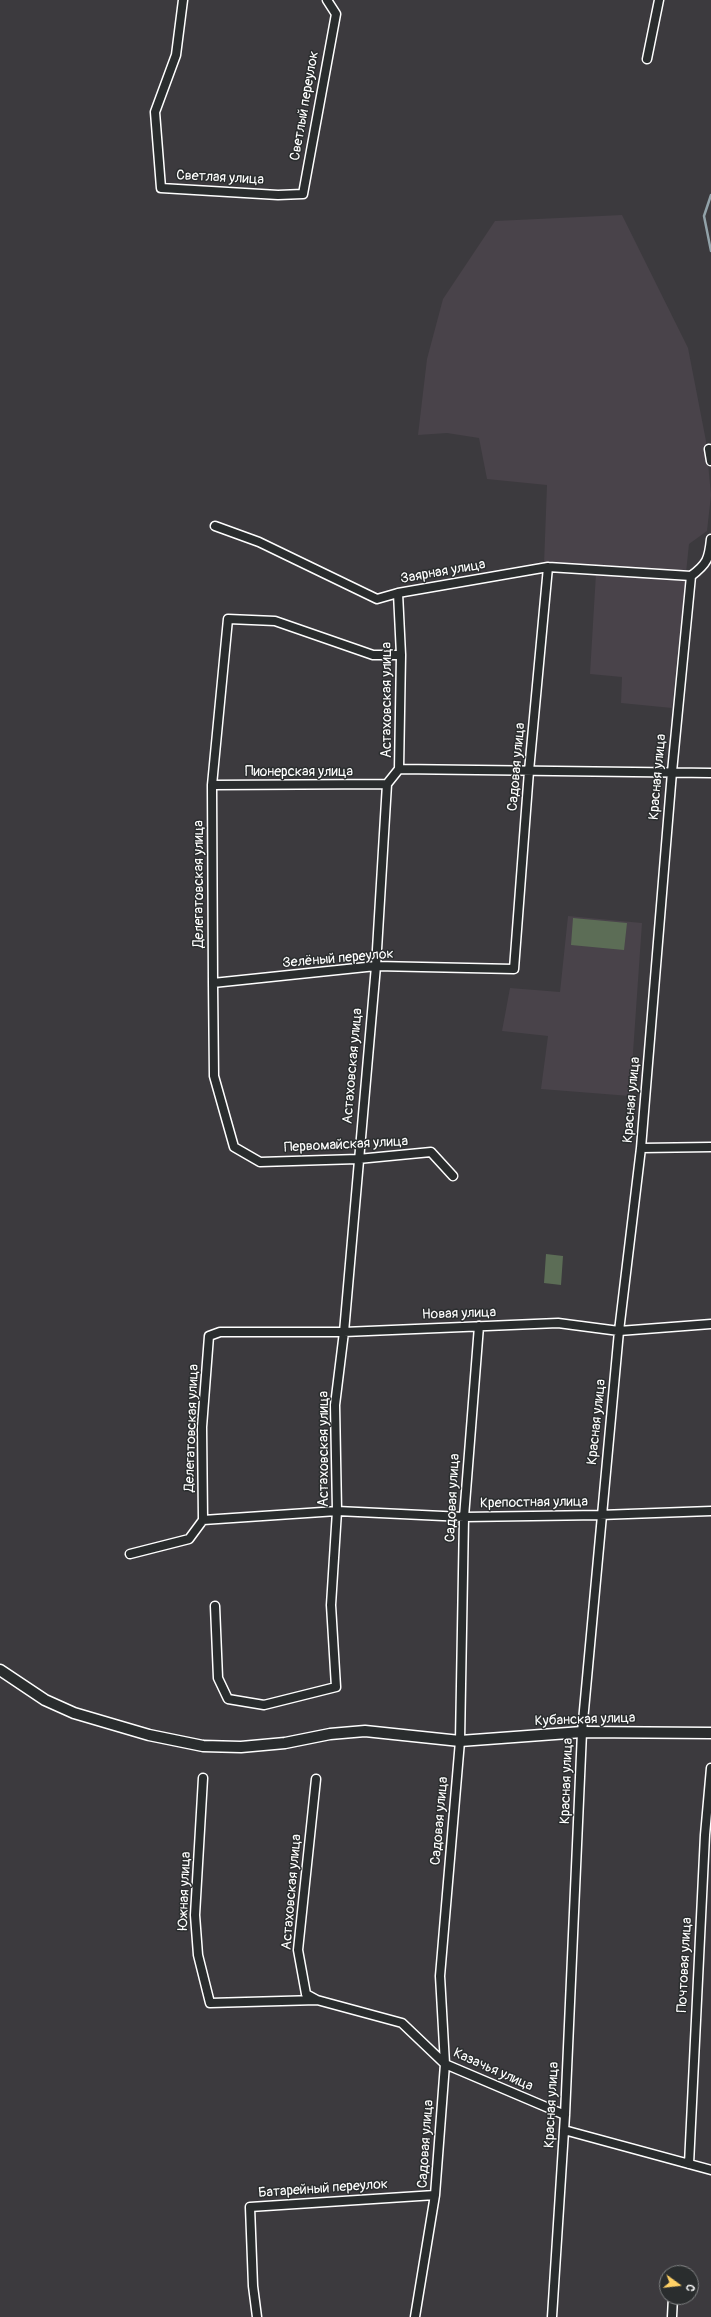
<!DOCTYPE html>
<meta charset="utf-8">
<style>
body{margin:0}
#map{position:relative;width:711px;height:2317px;overflow:hidden;background:#3c3a3e;font-family:Pangolin,sans-serif}
canvas{display:block}
.north{position:absolute;left:659px;top:2265px;width:40px;height:40px;box-sizing:border-box;background:#2a2d2e;border:1px solid #7f8182;border-radius:50%;rotate:105deg;font-size:11px;font-weight:700;line-height:16px;text-align:center;color:#fff}
.north::after{content:'';display:block;margin:auto;width:14px;height:18px;background:#ffd166;clip-path:polygon(50% 0,100% 100%,50% 72%,0 100%)}
</style>
<div id="map">
<canvas width="711" height="2317"></canvas>
<div class="north">С</div>
</div>
<script>
const c = document.querySelector('canvas').getContext('2d');
c.lineJoin = 'round';
function fillPath(path, color) {
  c.fillStyle = color;
  c.fill(path, 'evenodd');
}
function stroke(path, color, width, dash) {
  c.strokeStyle = color;
  c.lineWidth = width;
  c.lineCap = dash ? 'butt' : 'round';
  c.setLineDash(dash || []);
  c.stroke(path);
}
function label(font, color, halo, rows, align = 'center') {
  c.font = font + ' Pangolin,sans-serif';
  c.lineWidth = 3;
  c.setLineDash([]);
  c.textBaseline = 'middle';
  c.strokeStyle = halo;
  c.fillStyle = color;
  for (const [text, x, y, turn = 0] of rows) {
    c.save();
    c.translate(x, y);
    c.rotate((+turn || 0) * Math.PI / 180);
    c.textAlign = isNaN(turn) ? turn : align;
    if (halo) c.strokeText(text, 0, 0);
    c.fillText(text, 0, 0);
    c.restore();
  }
}
fillPath(new Path2D(`
 M 622,215 L 688,348 L 706,441 L 711,495 L 707,531 L 689,544 L 672,708 L 621,703 L 622,677 L 590,674 L 596,573 L 544,564 L 547,485 L 487,479 L 479,438 L 447,433 L 418,435 L 427,359 L 443,299 L 495,221 Z
 M 568,916 L 642,923 L 630,1096 L 541,1089 L 548,1036 L 502,1031 L 510,988 L 560,992 Z`), '#49434a');
fillPath(new Path2D(`
 M 573,918 L 627,923 L 624,950 L 571,945 Z
 M 546,1254 L 563,1256 L 561,1285 L 544,1283 Z`), '#5c6d56');
stroke(new Path2D(`
 M 711,195 L 704,216 L 711,251`), '#92a2a9', 2.5);
const minor = new Path2D(`
 M 183,0 L 176,55 L 155,112 L 161,188 L 278,195 L 303,194 L 336,14 L 327,0
 M 647,59 L 659,0
 M 709,449 L 711,461
 M 215,526 L 259,542 L 377,599 L 398,593 L 548,567 L 691,576
 M 401,655 L 373,655 L 275,621 L 228,619 L 212,785 L 213,983 L 214,1076 L 234,1147 L 260,1162 L 358,1159 L 431,1152 L 453,1176
 M 399,769 L 711,773
 M 212,785 L 387,784
 M 213,983 L 376,966 L 514,969 L 529,771 L 548,567
 M 641,1148 L 711,1147
 M 203,1520 L 202,1427 L 209,1336 L 220,1332 L 344,1332 L 558,1323 L 619,1331 L 711,1324
 M 130,1554 L 189,1539 L 203,1520 L 337,1511 L 464,1517 L 600,1515 L 711,1511
 M 215,1606 L 218,1678 L 228,1699 L 264,1705 L 336,1687 L 331,1605 L 337,1511 L 335,1405 L 344,1332 L 376,966 L 387,784 L 399,769 L 401,655 L 398,593
 M 203,1778 L 195,1915 L 198,1955 L 210,2003 L 317,2000 L 402,2023 L 445,2064 L 565,2115
 M 316,1779 L 298,1950 L 306,1994 L 317,2000
 M 564,2130 L 711,2170
 M 689,2164 L 705,1835 L 711,1768
 M 257,2317 L 253,2286 L 250,2207 L 435,2195
 M 415,2317 L 435,2195 L 445,2064 L 440,1976 L 460,1741 L 464,1517 L 479,1326
 M 552,2317 L 565,2115 L 582,1732 L 619,1331 L 641,1148 L 672,772 L 691,576 C 707,564 709,559 711,539
 M 672,2317 L 673,2297`);
const major = new Path2D(`
 M 0,1670 L 45,1700 L 74,1713 L 149,1735 L 203,1746 L 241,1747 L 285,1743 L 330,1734 L 365,1731 L 460,1741 L 582,1732 L 711,1733`);
stroke(minor, '#fff', 11);
stroke(major, '#fff', 13);
stroke(minor, '#2a2d2e', 8);
stroke(major, '#2a2d2e', 10);
label('14px', '#fff', '#2a2d2e', [
 ["Светлый переулок",305,106,-80],
 ["Светлая улица",220,178,3],
 ["Заярная улица",443,572,-10],
 ["Астаховская улица",387,700,-90],
 ["Садовая улица",517,767,-85],
 ["Пионерская улица",299,772],
 ["Красная улица",658,777,-85],
 ["Делегатовская улица",199,884,-90],
 ["Зелёный переулок",338,959,-5],
 ["Астаховская улица",353,1066,-85],
 ["Красная улица",632,1100,-85],
 ["Первомайская улица",346,1145,-3],
 ["Новая улица",459,1314,-2],
 ["Красная улица",597,1422,-84],
 ["Делегатовская улица",192,1428,-88],
 ["Астаховская улица",324,1449,-90],
 ["Садовая улица",453,1498,-87],
 ["Крепостная улица",534,1503,-1],
 ["Кубанская улица",585,1720,-2],
 ["Красная улица",567,1781,-88],
 ["Садовая улица",440,1821,-85],
 ["Южная улица",185,1891,-88],
 ["Астаховская улица",292,1892,-85],
 ["Почтовая улица",685,1965,-87],
 ["Казачья улица",493,2070,24],
 ["Красная улица",552,2105,-87],
 ["Садовая улица",426,2144,-86],
 ["Батарейный переулок",323,2189,-4]
]);
</script>
